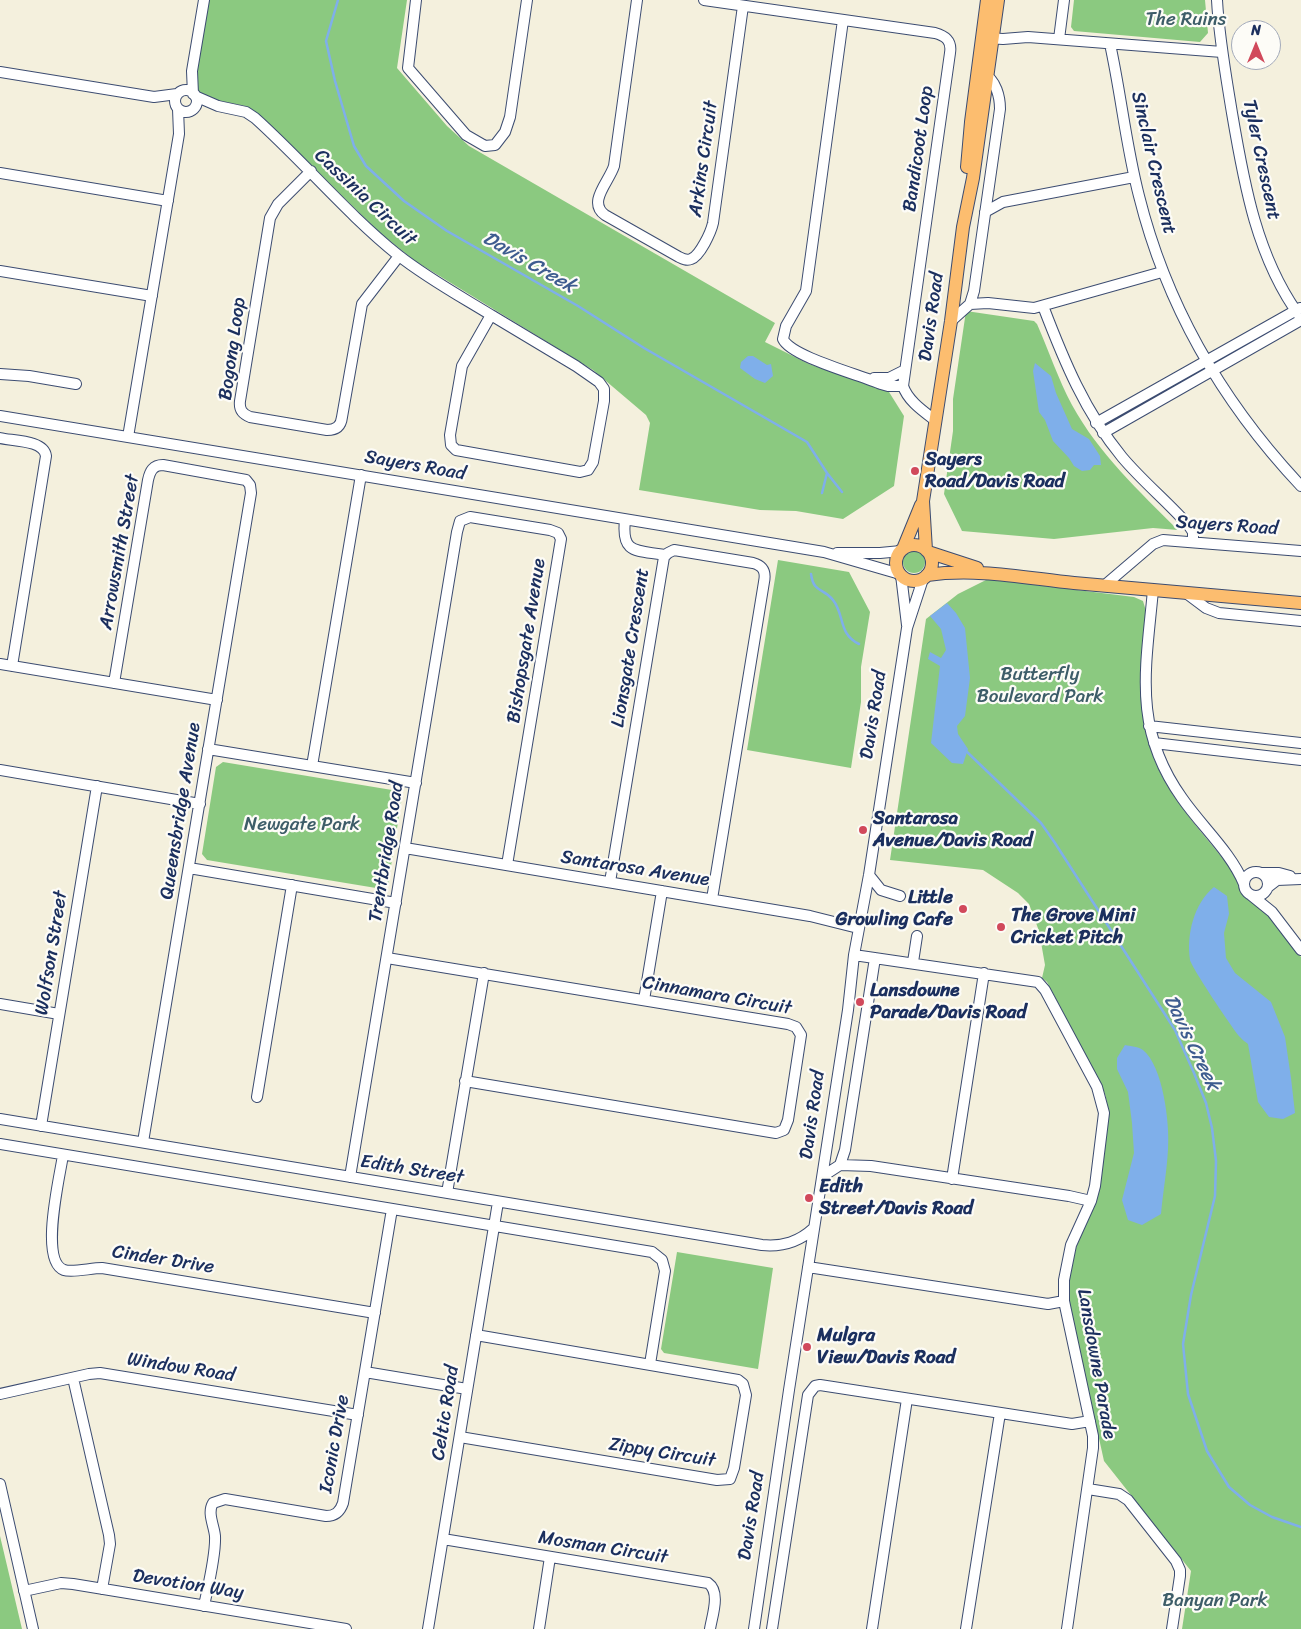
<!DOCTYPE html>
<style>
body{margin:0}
#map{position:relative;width:1301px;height:1629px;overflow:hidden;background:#f4f0dd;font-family:Sriracha,sans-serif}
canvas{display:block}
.north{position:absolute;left:1231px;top:20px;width:50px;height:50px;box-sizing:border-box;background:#fdfcf7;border:1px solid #a3aaba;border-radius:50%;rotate:0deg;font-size:14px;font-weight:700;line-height:20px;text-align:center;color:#1b2f5e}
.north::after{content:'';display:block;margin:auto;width:18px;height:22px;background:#d1495b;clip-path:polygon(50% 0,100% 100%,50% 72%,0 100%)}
</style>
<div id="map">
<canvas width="1301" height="1629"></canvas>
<div class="north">N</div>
</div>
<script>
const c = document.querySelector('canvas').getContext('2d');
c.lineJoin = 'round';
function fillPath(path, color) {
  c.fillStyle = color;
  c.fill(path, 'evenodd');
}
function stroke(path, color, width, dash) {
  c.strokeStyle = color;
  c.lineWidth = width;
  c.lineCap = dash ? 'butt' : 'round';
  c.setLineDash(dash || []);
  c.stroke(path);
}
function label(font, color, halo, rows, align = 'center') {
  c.font = font + ' Sriracha,sans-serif';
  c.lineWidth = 4.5;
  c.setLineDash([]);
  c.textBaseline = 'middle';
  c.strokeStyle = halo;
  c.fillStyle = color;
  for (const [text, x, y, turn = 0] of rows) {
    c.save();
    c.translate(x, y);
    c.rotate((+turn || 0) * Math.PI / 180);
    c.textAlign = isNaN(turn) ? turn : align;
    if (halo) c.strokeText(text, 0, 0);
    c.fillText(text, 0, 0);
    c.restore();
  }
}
fillPath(new Path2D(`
 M 208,0 L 407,0 L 397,68 L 447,126 L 469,146 L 775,323 L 765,342 L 809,364 L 889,392 L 904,416 L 894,486 L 843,519 L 796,511 L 760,510 L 639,490 L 650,423 L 646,415 L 593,370 L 415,261 L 379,232 L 258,114 L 245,106 L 215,100 L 198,92 L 197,90 L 197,69 Z
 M 1074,0 L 1205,0 L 1208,33 L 1200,42 L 1074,31 L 1071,27 Z
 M 966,311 L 1034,321 L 1037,324 C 1049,351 1058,379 1072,405 C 1099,454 1139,491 1178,530 L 1153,528 L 1054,539 L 962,531 L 944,494 L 953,431 L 953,399 Z
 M903 562a11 11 0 1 1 22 0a11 11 0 1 1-22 0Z
 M 778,560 L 849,572 L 870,612 L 861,667 L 861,702 L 851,768 L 747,750 Z
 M 988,579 L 1134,597 L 1143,601 L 1146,611 C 1140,686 1132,736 1178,802 C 1197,829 1220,853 1239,880 L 1240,887 L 1244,894 L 1262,907 L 1301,957 L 1301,1629 L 1182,1629 L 1191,1571 L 1104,1461 L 1068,1298 L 1070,1276 L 1076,1248 L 1099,1189 L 1109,1112 L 1105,1094 L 1100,1082 L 1047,982 L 1042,978 L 1045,965 L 1039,931 L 1029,904 L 1018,893 L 983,870 L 890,860 L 926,619 L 958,594 Z
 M 223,762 L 398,791 L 402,797 L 388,885 L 382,889 L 207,860 L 202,854 L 216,767 Z
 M 677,1252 L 773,1268 L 758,1369 L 664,1353 L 661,1349 Z
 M 0,1536 L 22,1629 L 0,1629 Z`), '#8bc980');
fillPath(new Path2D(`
 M 748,356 L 753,356 L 767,365 L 771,364 L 773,376 L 765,383 L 755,379 L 740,368 L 741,362 Z
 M 1035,363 L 1051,376 L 1056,393 L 1072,429 L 1089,439 L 1100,456 L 1101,465 L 1094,465 L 1090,470 L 1082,471 L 1074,466 L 1069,458 L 1053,441 L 1045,420 L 1039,412 L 1033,371 Z
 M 947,603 L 956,613 L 965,628 L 970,678 L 965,716 L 957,726 L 958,734 L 968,749 L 963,764 L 952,763 L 931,743 L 940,666 L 928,659 L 930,652 L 941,658 L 946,650 L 941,629 L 930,616 Z
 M 1214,887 L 1227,896 L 1229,914 L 1224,933 L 1226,958 L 1235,973 L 1271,1002 L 1285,1037 L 1291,1078 L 1295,1113 L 1283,1119 L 1269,1117 L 1258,1102 L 1248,1044 C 1246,1042 1242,1040 1240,1037 C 1232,1028 1192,968 1190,960 C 1186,935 1194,903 1214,887 Z
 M 1125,1045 C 1130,1046 1139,1047 1143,1050 C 1163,1066 1170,1124 1168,1149 C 1167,1170 1163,1192 1161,1214 L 1142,1225 L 1128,1220 L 1122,1200 L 1134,1153 L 1132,1123 L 1128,1092 L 1117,1069 L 1117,1058 Z`), '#7fafea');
stroke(new Path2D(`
 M 338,0 L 326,41 L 335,81 L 354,146 L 366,166 L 404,201 L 447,231 L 578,306 L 644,348 L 807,442 L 827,473 L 842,492
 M 822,493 L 827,473
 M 811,574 C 814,594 823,587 833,600 C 845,615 838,634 859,644
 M 966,751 L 1041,823 L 1055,843 L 1175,1030 L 1194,1073 L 1206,1103 L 1212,1128 L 1216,1161 L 1215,1196 L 1191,1295 L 1183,1344 L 1188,1394 L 1207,1451 L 1229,1487 L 1250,1505 L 1272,1517 L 1301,1527`), '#7fafea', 2.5);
const minor = new Path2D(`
 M 416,0 L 408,68 L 466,135 L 485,146 L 495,145 L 505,132 L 510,117 L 527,0
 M 637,0 L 614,166 C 609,182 587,202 605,215 L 679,257 C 683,259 687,261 691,259 C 700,256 711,232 713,223 L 743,6
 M 704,0 L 935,33 C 946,36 952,41 950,53 L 903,386 C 908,401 923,411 936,421
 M 1217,0 C 1219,38 1226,76 1232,113 C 1244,184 1257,259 1301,318
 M 843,20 L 806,291 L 786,326 L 783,339 C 791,357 861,375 881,384 L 888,386 L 903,386
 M 986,38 L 1003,39 L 1028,37 L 1222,52
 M 1059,39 L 1064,0
 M 1110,44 C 1121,94 1126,146 1139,196 C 1167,308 1222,402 1301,486
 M 0,72 L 154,97 L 177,94
 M175 101a11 11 0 1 1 22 0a11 11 0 1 1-22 0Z
 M 193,94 L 192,71 L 204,0
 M 195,96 L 218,106 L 246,112 L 255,118 C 304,162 347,214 398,255 C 427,278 460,296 491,315 L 462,366 L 450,435 L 451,445 L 456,450 L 580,472 L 588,470 L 593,462 L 604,401 L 604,389 L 599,382 L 576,366 L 491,315
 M 311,171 L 278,204 L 270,218 L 240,401 C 239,409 242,414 250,417 L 327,430 C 336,430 341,426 342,417 L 362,304 L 399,256
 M 0,173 L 168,201
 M 985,212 L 1003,202 L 1134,177
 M 0,271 L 152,296
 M 970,304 L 988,303 L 1034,308 L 1162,272
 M 1043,306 C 1064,361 1085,412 1122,457 C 1143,482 1168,502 1189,526 L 1193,532 L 1193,542
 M 951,321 L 970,304 L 974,291 L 1000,109 C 1000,97 996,80 984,74
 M 0,374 L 29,376 L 76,384
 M 874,378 L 889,378 L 905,370
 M 0,416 L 824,552 L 900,574
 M 1096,423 L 1300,308
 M 1103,433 L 1301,320
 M 128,437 L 179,134 L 178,109
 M 0,438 C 13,441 44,440 46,456 L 12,666
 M 625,520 C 621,555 637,550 665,555
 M 837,553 L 880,553 L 901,551
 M 901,575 L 907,625
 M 1105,585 L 1153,544 L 1163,540 L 1301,551
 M 1153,590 C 1146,668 1132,728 1182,798 C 1202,827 1230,851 1244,884
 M 1186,593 L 1206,608 L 1219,613 L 1301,621
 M 0,664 L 217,700
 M 114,683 L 148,480 C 150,471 153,465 163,465 L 246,480 L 250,485 L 251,493 L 143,1142
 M 1149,726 L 1301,743
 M 1154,743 L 1301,760
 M 208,749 L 416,783
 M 312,766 L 361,475
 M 0,770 L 200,804
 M 405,848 L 810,916 L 858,928
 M 189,868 L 396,903
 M1244 884a12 12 0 1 1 24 0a12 12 0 1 1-24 0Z
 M 1262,873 L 1279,873 L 1290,876
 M 869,875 L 881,890 L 900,896
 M 610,882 L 664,557 L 668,553 L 674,550 L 753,563 C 764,566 766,572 764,582 L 712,899
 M 1268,887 L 1277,880 L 1301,879
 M 1251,895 L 1272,912 L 1301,950
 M 854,955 L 1038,982 L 1045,990 L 1097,1087 L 1104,1113 L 1095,1186 L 1091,1201 L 1071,1245 L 1064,1280 L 1064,1301 L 1093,1436 L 1093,1448 L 1067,1629
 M 387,958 L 788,1024 L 796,1027 L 801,1035 L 788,1120 L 784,1130 L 776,1133 L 465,1081
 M 913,962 L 917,936
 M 644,1000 L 662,891
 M 0,1004 L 59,1014
 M 257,1097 L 292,885
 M 0,1119 L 762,1245 C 783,1247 799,1242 814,1228
 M 41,1126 L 97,786
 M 0,1144 L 652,1252 L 662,1260 L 665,1271 L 650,1364
 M 63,1155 C 60,1176 39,1261 64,1270 C 72,1273 91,1268 102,1268 L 375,1313
 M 840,1165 L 845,1150 L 875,958
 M 823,1176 L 840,1165 L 871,1166 L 1069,1196 L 1091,1201
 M 350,1177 L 457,532 L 460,521 L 470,517 L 550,530 L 558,533 L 561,539 L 507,865
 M 952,1179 L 984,973
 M 447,1193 L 484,973
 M 808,1267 L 1048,1304 L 1064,1301
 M 365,1372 L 467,1389
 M 73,1378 L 109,1535 L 110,1544 L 102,1589
 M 0,1394 L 89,1374 L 100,1373 L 358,1415
 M 460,1437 L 717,1480 L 730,1479 L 734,1468 L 746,1395 L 743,1384 L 738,1380 L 476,1335
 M 0,1484 L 33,1629
 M 1088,1489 L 1119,1494 L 1128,1500 L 1176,1561 L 1180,1570 L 1180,1576 L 1172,1629
 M 443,1539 L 708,1583 C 721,1592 712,1616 710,1629
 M 24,1591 L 61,1583 L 73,1584 L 346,1629
 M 204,1606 C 208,1586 216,1556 215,1536 C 214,1525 207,1513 213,1503 L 225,1499 L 326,1516 C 335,1516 340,1512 343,1503 L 392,1209
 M 428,1629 L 498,1202
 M 539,1629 L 550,1557
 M 754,1629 L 789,1390 L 848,1010 L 854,955 L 869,875 L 907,628 L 923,579
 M 772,1629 L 808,1395 L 815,1386 L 820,1385 L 1072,1424 L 1090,1421
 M 872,1629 L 907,1399
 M 966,1629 L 1000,1413`);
const major = new Path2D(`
 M 967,167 L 971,122 L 987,0
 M896 563a18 18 0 1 1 36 0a18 18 0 1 1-36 0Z
 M 903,549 L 921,505
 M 926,550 L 923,501 L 951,321 L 963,227 L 973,178 L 998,0
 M 928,552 L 977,568
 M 927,575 C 977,568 1025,578 1074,583 C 1150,590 1225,596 1301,603`);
stroke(minor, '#3c4c71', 12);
stroke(major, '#3c4c71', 14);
stroke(minor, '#fff', 10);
stroke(major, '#fcbd6f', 12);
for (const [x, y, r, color] of [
 [915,471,5,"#d1495b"],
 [863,830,5,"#d1495b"],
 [963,909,5,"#d1495b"],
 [1001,927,5,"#d1495b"],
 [860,1002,5,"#d1495b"],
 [809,1198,5,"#d1495b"],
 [807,1347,5,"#d1495b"]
]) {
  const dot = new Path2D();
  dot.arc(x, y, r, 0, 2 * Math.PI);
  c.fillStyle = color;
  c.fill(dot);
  stroke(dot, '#fdfcf7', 2);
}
label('19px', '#3d5d68', '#fdfcf7', [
 ["The Ruins",1186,20],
 ["Butterfly",1040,675],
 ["Boulevard Park",1040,697],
 ["Newgate Park",302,825],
 ["Banyan Park",1215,1601]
]);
label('19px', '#1b2f5e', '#fdfcf7', [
 ["Bandicoot Loop",919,149,-82],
 ["Arkins Circuit",704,159,-82],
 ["Tyler Crescent",1261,160,78],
 ["Sinclair Crescent",1153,163,77],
 ["Cassinia Circuit",365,198,43],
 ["Davis Road",932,317,-82],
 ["Bogong Loop",233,349,-82],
 ["Sayers Road",415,466,10],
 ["Sayers Road",1227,526,4],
 ["Arrowsmith Street",120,552,-80],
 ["Bishopsgate Avenue",527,641,-81],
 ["Lionsgate Crescent",631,648,-81],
 ["Davis Road",874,715,-81],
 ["Queensbridge Avenue",181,811,-81],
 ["Trentbridge Road",387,852,-81],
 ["Santarosa Avenue",635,869,9],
 ["Wolfson Street",52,953,-81],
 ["Cinnamara Circuit",717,996,10],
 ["Davis Road",813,1115,-82],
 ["Edith Street",412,1170,9],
 ["Cinder Drive",163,1260,9],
 ["Lansdowne Parade",1096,1364,80],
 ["Window Road",181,1368,9],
 ["Celtic Road",446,1413,-81],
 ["Iconic Drive",335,1444,-80],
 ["Zippy Circuit",662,1453,9],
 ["Davis Road",752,1516,-81],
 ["Mosman Circuit",603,1548,9],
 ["Devotion Way",188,1585,9]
]);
label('bold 19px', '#1b2f5e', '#fdfcf7', [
 ["Sayers",925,460],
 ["Road/Davis Road",925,482],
 ["Santarosa",873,819],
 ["Avenue/Davis Road",873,841],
 ["Little",953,898,"right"],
 ["Growling Cafe",953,920,"right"],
 ["The Grove Mini",1011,916],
 ["Cricket Pitch",1011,938],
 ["Lansdowne",870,991],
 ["Parade/Davis Road",870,1013],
 ["Edith",819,1187],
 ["Street/Davis Road",819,1209],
 ["Mulgra",817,1336],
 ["View/Davis Road",817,1358]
], 'left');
label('italic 20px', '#3e5c8f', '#fdfcf7', [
 ["Davis Creek",529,263,30],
 ["Davis Creek",1191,1043,64]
]);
</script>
